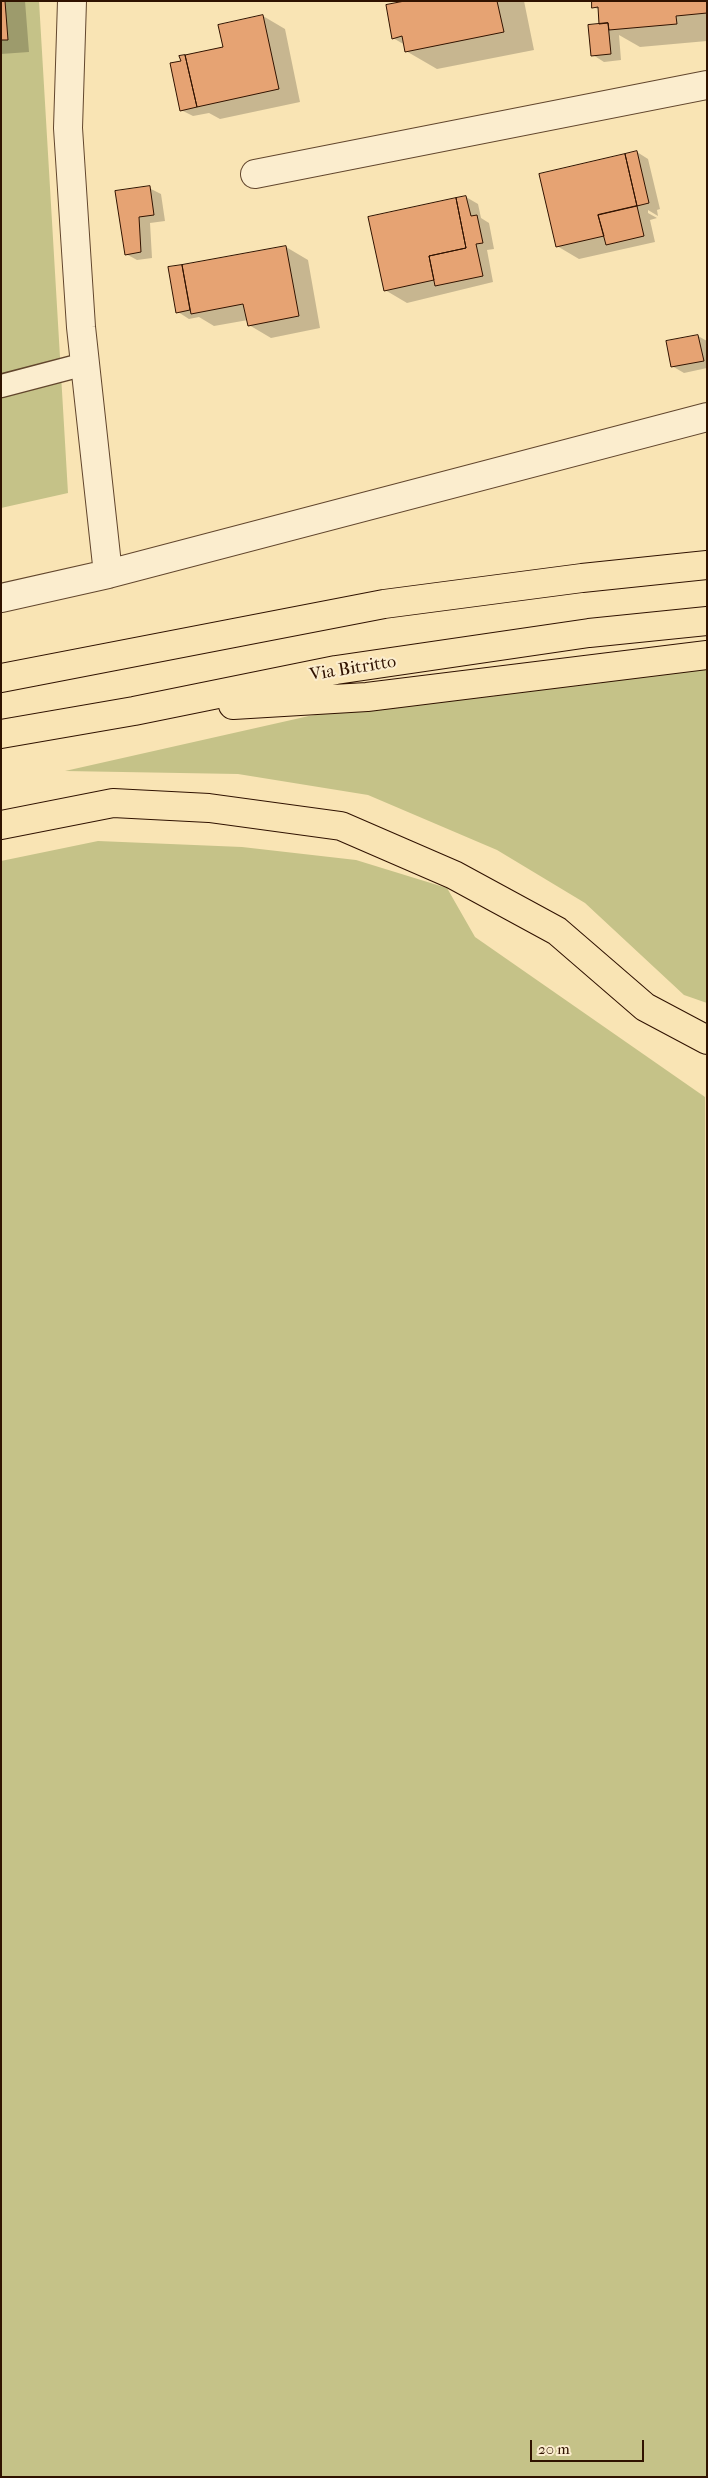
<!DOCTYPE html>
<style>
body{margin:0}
#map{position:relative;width:708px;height:2478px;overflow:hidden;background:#f9e4b4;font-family:"IM FELL French Canon",serif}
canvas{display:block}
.frame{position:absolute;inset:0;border:2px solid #301200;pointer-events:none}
.scale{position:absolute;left:530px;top:2440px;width:114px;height:22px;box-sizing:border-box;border:2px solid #301200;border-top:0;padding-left:6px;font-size:15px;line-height:18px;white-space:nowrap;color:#301200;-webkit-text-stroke:4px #fbedce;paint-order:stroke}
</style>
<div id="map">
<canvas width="708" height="2478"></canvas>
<div class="frame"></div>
<div class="scale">20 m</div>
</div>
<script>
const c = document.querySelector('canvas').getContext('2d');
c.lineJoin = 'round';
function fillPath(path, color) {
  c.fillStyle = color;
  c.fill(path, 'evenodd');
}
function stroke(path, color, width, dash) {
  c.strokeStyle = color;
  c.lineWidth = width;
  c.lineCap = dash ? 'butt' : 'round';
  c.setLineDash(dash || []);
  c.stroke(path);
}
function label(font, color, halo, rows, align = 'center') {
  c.font = font + ' "IM FELL French Canon",serif';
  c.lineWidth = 4;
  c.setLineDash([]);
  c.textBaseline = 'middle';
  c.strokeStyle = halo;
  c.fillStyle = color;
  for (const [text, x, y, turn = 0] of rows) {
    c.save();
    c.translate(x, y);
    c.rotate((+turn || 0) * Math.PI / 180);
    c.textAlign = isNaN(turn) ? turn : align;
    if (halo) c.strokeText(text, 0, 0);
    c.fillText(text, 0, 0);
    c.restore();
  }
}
fillPath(new Path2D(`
 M 1,1 L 39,1 L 68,493 L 1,508 Z
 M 694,655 L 707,655 L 707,1003 L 684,995 L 585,903 L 497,850 L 368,795 L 238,774 L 65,771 L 309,716 Z
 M 98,841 L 242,847 L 356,860 L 447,888 L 475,937 L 705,1097 L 707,2477 L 1,2477 L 1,861 Z`), '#c5c288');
fillPath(new Path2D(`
 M 1,1 L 25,1 L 29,52 L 1,54 Z
 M 408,1 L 524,1 L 534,50 L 437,69 L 406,51 L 405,45 L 393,38 Z
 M 707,1 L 707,41 L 640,47 L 619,35 L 621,60 L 604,62 L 593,55 L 604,25 L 600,10 L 593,7 Z
 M 263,16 L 285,29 L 300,102 L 220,119 L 209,113 L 193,116 L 181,110 L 182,62 L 224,48 Z
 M 637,152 L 648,159 L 660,209 L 657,210 L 658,216 L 648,210 L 648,213 L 657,218 L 650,220 L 655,242 L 579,259 L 557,246 Z
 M 149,188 L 161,194 L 165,221 L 150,223 L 152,258 L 137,260 L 126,254 Z
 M 466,197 L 478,204 L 481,218 L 489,223 L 494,249 L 487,250 L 493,282 L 407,303 L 385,290 Z
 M 286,247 L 308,260 L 320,328 L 271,338 L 249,325 L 248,320 L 214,326 L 199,317 L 189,319 L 178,312 L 169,268 Z
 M 698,336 L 707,341 L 707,368 L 684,373 L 672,366 Z`), '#0003');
const building = new Path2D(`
 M 1,1 L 5,1 L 8,40 L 1,40 Z
 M 405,1 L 497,1 L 504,32 L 405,52 L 402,36 L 392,39 L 386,5 Z
 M 592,1 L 707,1 L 707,13 L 676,16 L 677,24 L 609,30 L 608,23 L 599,24 L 598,7 L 592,8 Z
 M 263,15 L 279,89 L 197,107 L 185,55 L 223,47 L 218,25 Z
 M 608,23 L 611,54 L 591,56 L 588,25 Z
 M 185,55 L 197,107 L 180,111 L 170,63 L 181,61 L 179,56 Z
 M 637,151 L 649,203 L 637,206 L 625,154 Z
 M 625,154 L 637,206 L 598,215 L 604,236 L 556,247 L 539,174 Z
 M 150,186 L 154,215 L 139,217 L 141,252 L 125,255 L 115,191 Z
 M 466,196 L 471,216 L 477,215 L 483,243 L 476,244 L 483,276 L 435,286 L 429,256 L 466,248 L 456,198 Z
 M 456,198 L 466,248 L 429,256 L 434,280 L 384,291 L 368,217 Z
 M 637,206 L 644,236 L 606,245 L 598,215 Z
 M 286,246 L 299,316 L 248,326 L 243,304 L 191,314 L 182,265 Z
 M 182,265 L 190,310 L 176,313 L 168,267 Z
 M 698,335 L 704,361 L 671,367 L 666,341 Z`);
fillPath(building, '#e6a373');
stroke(building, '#301200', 1);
const service = new Path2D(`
 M 1,386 L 85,364`);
const minor = new Path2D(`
 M 72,1 L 68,128 L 81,327 L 108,574
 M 255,174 L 707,85
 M 1,598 L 108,574 L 707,417`);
const trunk = new Path2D(`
 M 1,678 L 384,604 L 582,578 L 707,565
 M 233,705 L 367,697 L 707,655
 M 1,734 L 134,711 L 336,670 L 589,633 L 707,621
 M 1,825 L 113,803 L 209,808 L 341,826 L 454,875 L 557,931 L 645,1007 L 707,1040`);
stroke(service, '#62462d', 25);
stroke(minor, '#62462d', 30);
stroke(trunk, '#301200', 30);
stroke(service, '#fbedce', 22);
stroke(minor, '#fbedce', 28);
stroke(trunk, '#f9e4b4', 28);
label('18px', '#301200', '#fbedce', [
 ["Via Bitritto",353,669,-9]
]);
</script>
